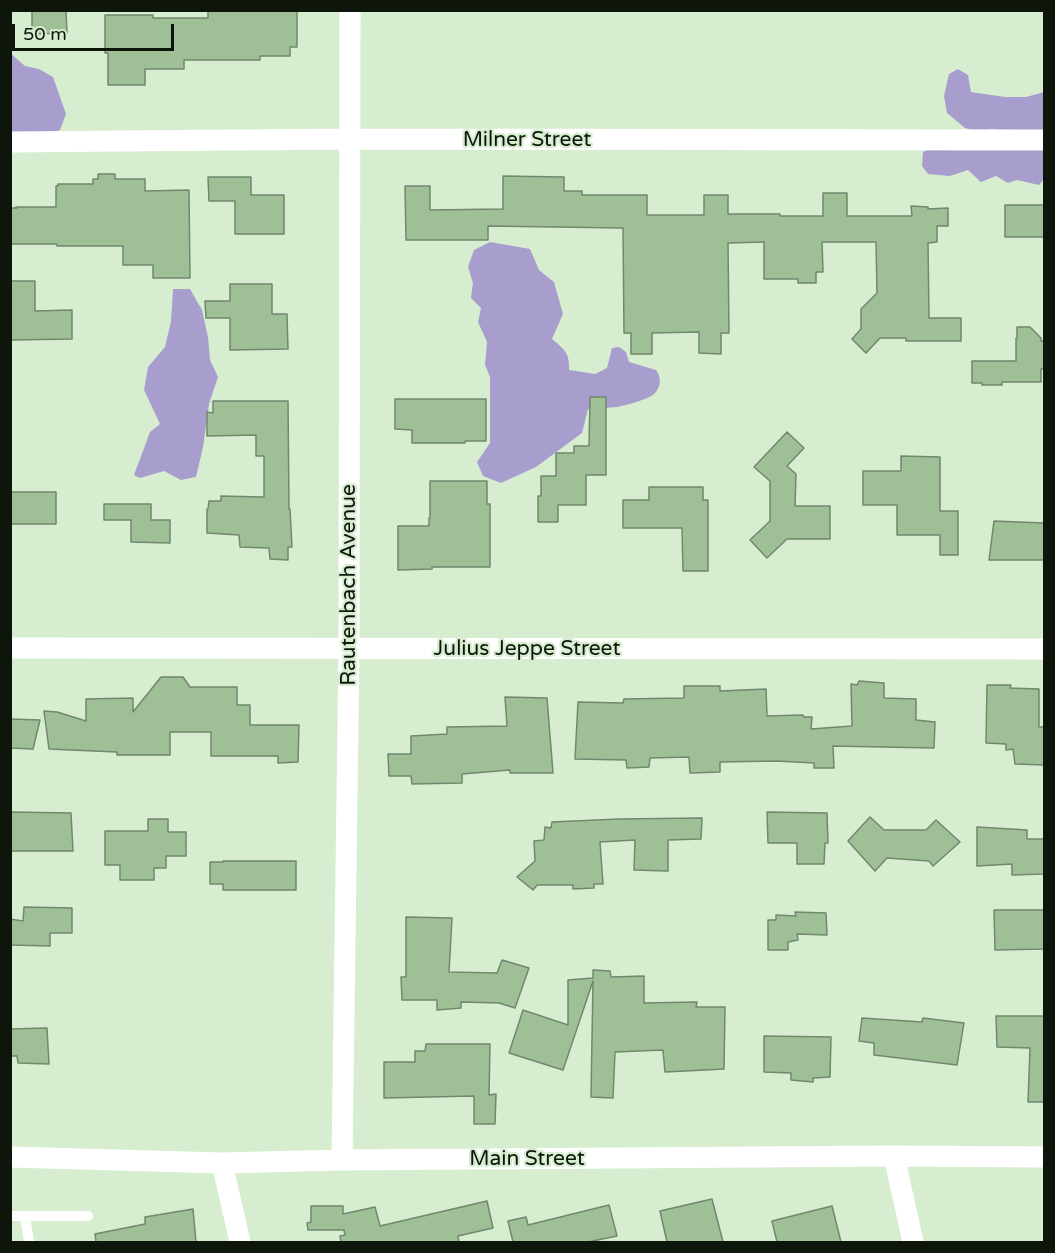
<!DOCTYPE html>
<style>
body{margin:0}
#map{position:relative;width:1055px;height:1253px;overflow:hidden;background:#d6edd0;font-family:"Varela Round",sans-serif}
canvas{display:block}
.frame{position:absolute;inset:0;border:12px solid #0e160c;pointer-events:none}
.scale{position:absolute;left:12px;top:24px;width:162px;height:27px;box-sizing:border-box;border:3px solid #0e160c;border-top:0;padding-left:8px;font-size:18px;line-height:21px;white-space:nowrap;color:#0e160c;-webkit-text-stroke:4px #d6edd0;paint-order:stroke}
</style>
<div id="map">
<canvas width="1055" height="1253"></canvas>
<div class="frame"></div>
<div class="scale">50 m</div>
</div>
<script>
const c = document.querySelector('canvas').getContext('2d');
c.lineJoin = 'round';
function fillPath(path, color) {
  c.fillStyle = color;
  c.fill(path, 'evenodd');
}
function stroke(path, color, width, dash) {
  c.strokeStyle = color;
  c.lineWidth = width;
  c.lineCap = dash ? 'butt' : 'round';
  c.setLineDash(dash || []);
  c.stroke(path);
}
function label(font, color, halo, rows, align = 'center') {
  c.font = font + ' "Varela Round",sans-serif';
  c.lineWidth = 4.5;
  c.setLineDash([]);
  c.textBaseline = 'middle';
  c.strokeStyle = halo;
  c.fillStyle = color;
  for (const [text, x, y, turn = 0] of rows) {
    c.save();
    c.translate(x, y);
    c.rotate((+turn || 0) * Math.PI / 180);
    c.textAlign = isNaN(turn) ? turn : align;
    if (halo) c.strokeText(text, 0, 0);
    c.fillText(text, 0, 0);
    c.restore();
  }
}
fillPath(new Path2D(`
 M 10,53 L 25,66 L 39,69 L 53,77 L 66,114 L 60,130 L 46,135 L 11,135 Z
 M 958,69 L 968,75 L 971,92 L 1005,97 L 1026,97 L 1044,92 L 1044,179 L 1039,185 L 1017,180 L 1008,183 L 996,176 L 981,182 L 968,170 L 950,176 L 928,174 L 922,166 L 923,152 L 932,148 L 1004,133 L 992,129 L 981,132 L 965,128 L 947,113 L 944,96 L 949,74 Z
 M 490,242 L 530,249 L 539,270 L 554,282 L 563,314 L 552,339 C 564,349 570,353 569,370 L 595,374 L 607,368 L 612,348 L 619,347 L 626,352 L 629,362 L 656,370 C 662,378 661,388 653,395 C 648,399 624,406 617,407 C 608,408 598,408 588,409 L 582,433 L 536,467 L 501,483 L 483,476 L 477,462 L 490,443 L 490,377 L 485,365 L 487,342 L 478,322 L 481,308 L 471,298 L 473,283 L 468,267 L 474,250 Z
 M 173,289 L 190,289 L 202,310 L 208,337 L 210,360 L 218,377 L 209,404 L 203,447 L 196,477 L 181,480 L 164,471 L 140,478 L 134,475 L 150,432 L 160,424 L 144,390 L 148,367 L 165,347 L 171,321 Z`), '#a89ecd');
const building = new Path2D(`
 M 32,10 L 66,10 L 67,33 L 32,34 Z
 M 208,10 L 297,10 L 297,47 L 290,47 L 290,56 L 260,56 L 260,60 L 184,60 L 184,69 L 145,69 L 145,85 L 108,85 L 108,53 L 105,53 L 105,15 L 153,15 L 153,18 L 208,18 Z
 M 98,174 L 115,174 L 115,179 L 145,179 L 145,191 L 189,190 L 190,278 L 153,278 L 153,265 L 123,265 L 123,246 L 57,246 L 57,244 L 10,244 L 10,208 L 17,208 L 16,207 L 56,207 L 56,186 L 58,186 L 58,184 L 93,184 L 93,179 L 98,179 Z
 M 503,176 L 564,177 L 564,191 L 582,191 L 582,195 L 647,195 L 647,215 L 704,215 L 704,195 L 728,195 L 728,214 L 780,214 L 780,216 L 823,216 L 823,193 L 847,193 L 847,216 L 912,216 L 911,206 L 928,207 L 928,209 L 948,208 L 948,226 L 937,226 L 937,242 L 928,243 L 929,318 L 961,318 L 961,341 L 906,341 L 906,338 L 880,338 L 866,353 L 852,339 L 861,329 L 861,309 L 877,293 L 876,242 L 822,242 L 823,272 L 816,272 L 816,283 L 798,283 L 798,279 L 764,279 L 764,242 L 728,243 L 729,333 L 721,333 L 721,354 L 699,353 L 699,332 L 652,333 L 652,354 L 631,354 L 631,333 L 624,333 L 623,228 L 488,226 L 488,240 L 406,240 L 405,186 L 430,186 L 430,210 L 503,209 Z
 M 208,177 L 251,177 L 251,195 L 284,195 L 284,234 L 235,234 L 235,201 L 209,201 Z
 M 1005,205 L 1044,205 L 1044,237 L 1005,237 Z
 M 10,281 L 35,281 L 35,311 L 72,310 L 72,339 L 10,340 Z
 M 230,284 L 272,284 L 272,314 L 287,314 L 288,349 L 230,350 L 230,318 L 206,318 L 205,301 L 230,301 Z
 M 1017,327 L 1030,327 L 1041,338 L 1041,341 L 1044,341 L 1044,369 L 1041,369 L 1041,382 L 1002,382 L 1002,385 L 982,385 L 982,383 L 972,383 L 972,361 L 1016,361 L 1016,338 L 1017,338 Z
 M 590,397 L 606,397 L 606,475 L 586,475 L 586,505 L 558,505 L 558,522 L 538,522 L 538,496 L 541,496 L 541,476 L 556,476 L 556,453 L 574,453 L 574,446 L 589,446 Z
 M 395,399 L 486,399 L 486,441 L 465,441 L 465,443 L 412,443 L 412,430 L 395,429 Z
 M 213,401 L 288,401 L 289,509 L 290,509 L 292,547 L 288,547 L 288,560 L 270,559 L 269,548 L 240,547 L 239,535 L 207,533 L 207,509 L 208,509 L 209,501 L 221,501 L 221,496 L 264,497 L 264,456 L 256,456 L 256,435 L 207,436 L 207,412 L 213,413 Z
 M 787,432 L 804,448 L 787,466 L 796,474 L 795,506 L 830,506 L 830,539 L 787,539 L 767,558 L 750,540 L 770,521 L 770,481 L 754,467 Z
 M 901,456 L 940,457 L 940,511 L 958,511 L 958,555 L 940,555 L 940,535 L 897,535 L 897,505 L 863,505 L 863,471 L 901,471 Z
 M 430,481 L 487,481 L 487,504 L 490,504 L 490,567 L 432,567 L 432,569 L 398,570 L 398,526 L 429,526 L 429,518 L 430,518 Z
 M 649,487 L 703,487 L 703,500 L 708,500 L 708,571 L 683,571 L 682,528 L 623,528 L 623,500 L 649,500 Z
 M 10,492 L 56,492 L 56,524 L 10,524 Z
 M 104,504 L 151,504 L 151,520 L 170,520 L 170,543 L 131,542 L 131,520 L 104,520 Z
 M 994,521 L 1044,523 L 1044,560 L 989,560 Z
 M 161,677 L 183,677 L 190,687 L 237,687 L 237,705 L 250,705 L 250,725 L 299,725 L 298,762 L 278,763 L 278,756 L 211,756 L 211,732 L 170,732 L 170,755 L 117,755 L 117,752 L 49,749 L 44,711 L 57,712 L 86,721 L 86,699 L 133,698 L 133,712 Z
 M 859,681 L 884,683 L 884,698 L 916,699 L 916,720 L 935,722 L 934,748 L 833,746 L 834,768 L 814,768 L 814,763 L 776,761 L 720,762 L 720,772 L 690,773 L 689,757 L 650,758 L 649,767 L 627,768 L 626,760 L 575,759 L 578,702 L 623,703 L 624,699 L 684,698 L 684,686 L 720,686 L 720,691 L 766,689 L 767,716 L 803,715 L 804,717 L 812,717 L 811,729 L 852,726 L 851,684 L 857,685 Z
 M 987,685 L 1011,685 L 1010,688 L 1039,689 L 1039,727 L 1044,727 L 1044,765 L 1015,764 L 1013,749 L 1006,750 L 1006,744 L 986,743 Z
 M 505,697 L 547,698 L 553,773 L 510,773 L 510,770 L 462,774 L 462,783 L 412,784 L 411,776 L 389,776 L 388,754 L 411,754 L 411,736 L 447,734 L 447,727 L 507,726 Z
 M 10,719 L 40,720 L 33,749 L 10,748 Z
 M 10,812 L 71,813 L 73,851 L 10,851 Z
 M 767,812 L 827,813 L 828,843 L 825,843 L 824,864 L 797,864 L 797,843 L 768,843 Z
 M 870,817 L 884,830 L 926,830 L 936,820 L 960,842 L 933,866 L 929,861 L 887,858 L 875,871 L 848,841 Z
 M 702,818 L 701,839 L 668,840 L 668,871 L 634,870 L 635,840 L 600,842 L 603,884 L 594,884 L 594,888 L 573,889 L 573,885 L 537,885 L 533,890 L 517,877 L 535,861 L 534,841 L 544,840 L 545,827 L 551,828 L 552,822 L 619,819 Z
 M 148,819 L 168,819 L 168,832 L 186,832 L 186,856 L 166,856 L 166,868 L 154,868 L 154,880 L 120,880 L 120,865 L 105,865 L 105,831 L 148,831 Z
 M 977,827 L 1027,830 L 1027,839 L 1044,839 L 1044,874 L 1012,875 L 1012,864 L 977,866 Z
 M 223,861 L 296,861 L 296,890 L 223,890 L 223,884 L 210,884 L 210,862 L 223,862 Z
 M 24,907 L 72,908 L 72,933 L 50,933 L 50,946 L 10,945 L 10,919 L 23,921 Z
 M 994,910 L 1044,910 L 1044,949 L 995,950 Z
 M 795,912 L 826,913 L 827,935 L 797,934 L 798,940 L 788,942 L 788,950 L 768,950 L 768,920 L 776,920 L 776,915 L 796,916 Z
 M 406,917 L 452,918 L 449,972 L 497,973 L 502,960 L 529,968 L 515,1008 L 499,1003 L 461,1002 L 461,1008 L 437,1010 L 437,1000 L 402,1000 L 401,977 L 406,977 Z
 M 593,970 L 610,971 L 611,977 L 644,976 L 644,1003 L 697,1002 L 696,1007 L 725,1007 L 724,1069 L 665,1072 L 663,1050 L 615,1052 L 613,1098 L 591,1097 L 593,981 L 563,1070 L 509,1053 L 523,1010 L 568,1025 L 568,980 L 593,978 Z
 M 996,1016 L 1044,1016 L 1044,1102 L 1028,1102 L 1030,1048 L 997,1047 Z
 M 862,1018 L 922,1022 L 923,1018 L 964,1023 L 957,1065 L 874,1055 L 874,1043 L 859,1041 Z
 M 47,1028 L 49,1064 L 18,1063 L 17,1056 L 10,1056 L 10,1029 Z
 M 764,1036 L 831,1037 L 830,1077 L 813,1078 L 813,1082 L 791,1080 L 791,1073 L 764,1072 Z
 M 426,1044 L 490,1044 L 489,1095 L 496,1094 L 495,1124 L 474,1124 L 474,1096 L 384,1098 L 384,1062 L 415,1062 L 415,1051 L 425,1051 Z
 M 712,1199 L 723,1242 L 667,1242 L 660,1211 Z
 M 487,1201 L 493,1228 L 458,1236 L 459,1242 L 341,1242 L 340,1236 L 345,1235 L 344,1230 L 308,1230 L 307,1223 L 311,1222 L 311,1206 L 343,1206 L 343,1214 L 375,1207 L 380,1226 Z
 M 609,1205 L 617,1236 L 588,1242 L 513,1242 L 508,1221 L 526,1217 L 528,1225 Z
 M 832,1206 L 841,1242 L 777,1242 L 772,1221 Z
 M 193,1209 L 196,1242 L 96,1242 L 95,1234 L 145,1224 L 145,1217 Z`);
fillPath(building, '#9fc097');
stroke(building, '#72876d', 1.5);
stroke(new Path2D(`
 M 10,1216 L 88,1216
 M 25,1216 L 29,1242`), '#fff', 10);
stroke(new Path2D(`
 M 10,142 L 350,139 L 1044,140
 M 10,648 L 1044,649
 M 894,1156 L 913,1242
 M 10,1157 L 222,1163 L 342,1160 L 894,1156 L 1044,1157
 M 342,1160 L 349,649 L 350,10
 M 222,1163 L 240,1242`), '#fff', 21);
label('21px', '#0e160c', '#d6edd0', [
 ["Milner Street",527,140],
 ["Rautenbach Avenue",349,585,-90],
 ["Julius Jeppe Street",527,649],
 ["Main Street",527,1159]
]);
</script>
